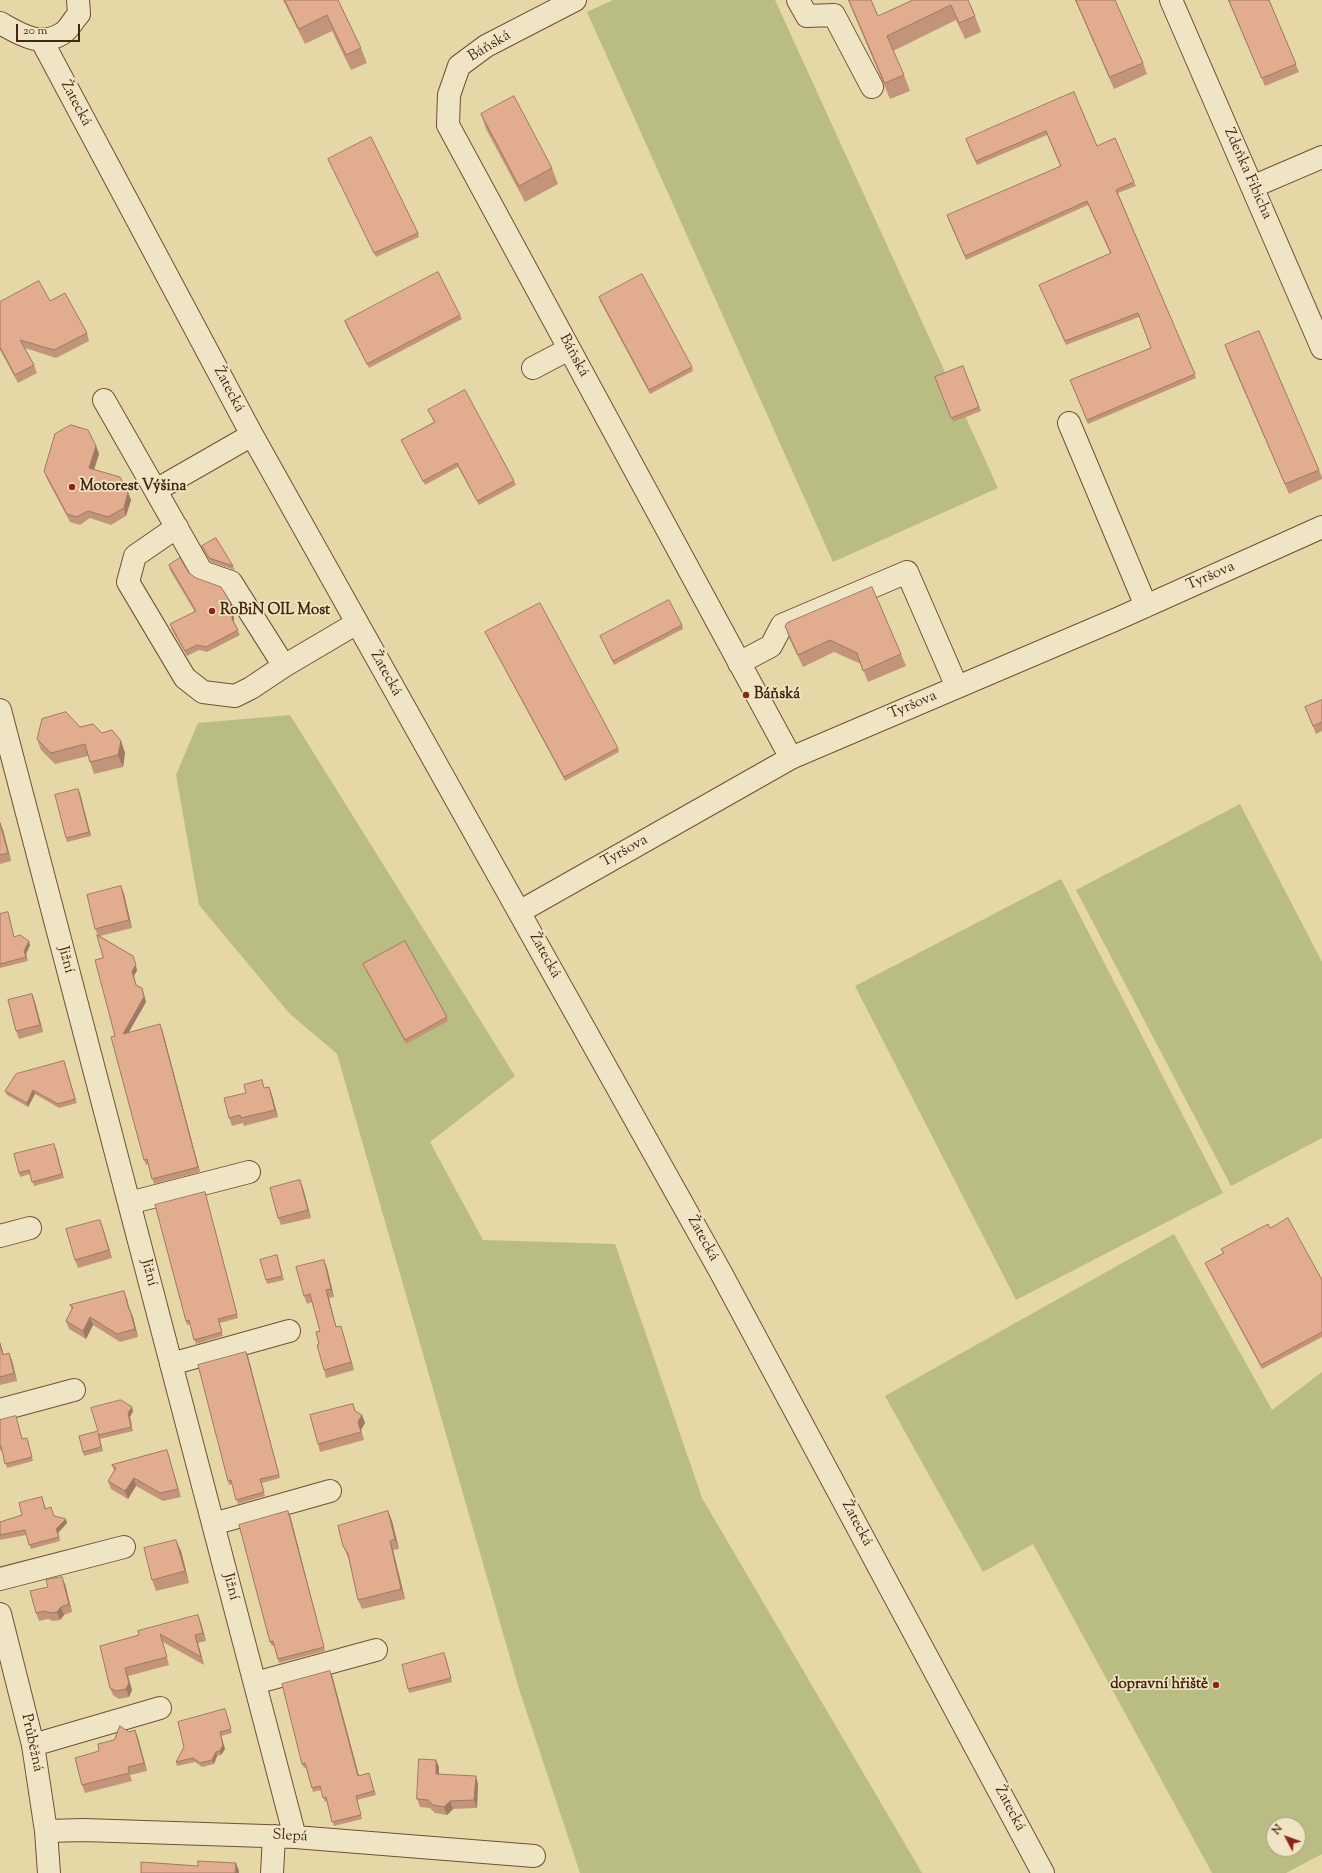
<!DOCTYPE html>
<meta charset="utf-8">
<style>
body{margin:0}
#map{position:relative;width:1322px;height:1873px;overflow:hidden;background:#e6d7a6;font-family:"Sorts Mill Goudy",serif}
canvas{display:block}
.north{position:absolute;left:1266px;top:1817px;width:40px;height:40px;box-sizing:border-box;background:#efe5c5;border:1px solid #ab997c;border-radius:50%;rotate:311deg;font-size:11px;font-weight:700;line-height:16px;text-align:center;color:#45260f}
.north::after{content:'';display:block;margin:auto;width:14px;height:18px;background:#8f2418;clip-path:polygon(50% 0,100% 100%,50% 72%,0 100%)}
.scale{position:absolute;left:16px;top:24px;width:64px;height:18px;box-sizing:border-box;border:2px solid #45260f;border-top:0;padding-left:5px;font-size:12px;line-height:14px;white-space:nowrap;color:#45260f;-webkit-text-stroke:3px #efe5c5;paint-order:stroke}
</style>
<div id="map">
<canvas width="1322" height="1873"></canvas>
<div class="north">N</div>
<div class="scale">20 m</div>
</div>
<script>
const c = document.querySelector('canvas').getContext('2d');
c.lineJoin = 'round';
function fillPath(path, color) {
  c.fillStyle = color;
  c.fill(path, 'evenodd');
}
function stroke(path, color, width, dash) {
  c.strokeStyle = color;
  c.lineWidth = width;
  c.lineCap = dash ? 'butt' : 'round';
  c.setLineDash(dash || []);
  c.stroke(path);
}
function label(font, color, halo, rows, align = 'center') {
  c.font = font + ' "Sorts Mill Goudy",serif';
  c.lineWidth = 3.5;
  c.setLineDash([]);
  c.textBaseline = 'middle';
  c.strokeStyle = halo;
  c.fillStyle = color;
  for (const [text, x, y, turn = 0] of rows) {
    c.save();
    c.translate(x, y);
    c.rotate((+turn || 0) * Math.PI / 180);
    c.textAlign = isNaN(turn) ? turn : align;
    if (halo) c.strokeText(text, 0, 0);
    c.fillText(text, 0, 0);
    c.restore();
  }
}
fillPath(new Path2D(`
 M 613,0 L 775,0 L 998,488 L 833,562 L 587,12 Z
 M 290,715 L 515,1076 L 430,1142 L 483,1240 L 615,1244 L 702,1498 L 922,1873 L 580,1873 L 519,1689 L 337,1054 L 289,1013 L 199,905 L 176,775 L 198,723 Z
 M 1240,804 L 1322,962 L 1322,1138 L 1231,1186 L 1076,890 Z
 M 1061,879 L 1223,1193 L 1016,1300 L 855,986 Z
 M 1174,1234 L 1272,1410 L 1322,1372 L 1322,1854 L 1286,1873 L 1212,1873 L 1033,1544 L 983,1572 L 885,1396 ZM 1274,1825 L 1298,1825 L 1298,1849 L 1274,1849 Z`), '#b9bd84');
const minor = new Path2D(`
 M 575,0 L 486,46 L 459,66 L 449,95 L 448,125 L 791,758
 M 798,0 L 807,16 L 834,15 L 872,87
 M 1171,0 L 1322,348
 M 0,23 C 20,34 40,48 63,33 C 69,29 74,19 79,14 L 78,0
 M 42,41 L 252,435 L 720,1271 L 1043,1873
 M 1252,187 L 1322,157
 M 533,368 L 569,349
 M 104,400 L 202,572 L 231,582 L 284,666 L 357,623
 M 1069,423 L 1146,606
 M 156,490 L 252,435
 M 177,527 L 135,556 L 128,582 L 185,678 L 203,692 L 235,696 L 251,688 L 284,666
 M 739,663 L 771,646 L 782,625 L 907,572 L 957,687
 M 0,710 L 295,1837
 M 519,912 L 791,758 L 1117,619 L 1322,527
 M 129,1203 L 249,1172
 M 0,1236 L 30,1228
 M 171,1364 L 289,1331
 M 0,1410 L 74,1390
 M 213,1524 L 330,1491
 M 0,1579 L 124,1547
 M 0,1614 L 33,1745 L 46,1831 L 49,1873
 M 255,1683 L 376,1650
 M 33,1745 L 160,1708
 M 46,1831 L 84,1830 L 295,1837 L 534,1856
 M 272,1873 L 274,1836`);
stroke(minor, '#6d5235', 24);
stroke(minor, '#efe5c5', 22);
fillPath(new Path2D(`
 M 283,0 L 338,0 L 361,48 L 367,63 L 351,70 L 332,31 L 305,44 Z
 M 848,0 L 871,0 L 878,16 L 968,0 L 975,16 L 981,32 L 965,39 L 956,20 L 893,51 L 904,75 L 910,91 L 890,99 Z
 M 1075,0 L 1115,0 L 1143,63 L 1147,74 L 1114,89 Z
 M 1228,0 L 1269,0 L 1299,72 L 1265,86 Z
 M 1074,92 L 1097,146 L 1134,182 L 1136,186 L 1118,193 L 1196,378 L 1088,424 L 1070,380 L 1151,348 L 1139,317 L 1066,345 L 1041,289 L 1039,285 L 1110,253 L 1088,205 L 966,260 L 948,219 L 1060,166 L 1047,135 L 977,165 L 967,143 Z
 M 481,114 L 552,168 L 558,184 L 525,202 L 486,129 Z
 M 328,159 L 418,233 L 419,237 L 376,257 Z
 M 599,297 L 692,367 L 693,371 L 650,394 L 600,301 Z
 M 0,302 L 87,333 L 89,341 L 56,358 L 25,348 L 34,365 L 37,373 L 18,383 L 0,350 Z
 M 460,315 L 462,319 L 369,368 L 346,325 L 345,321 Z
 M 1225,345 L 1319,470 L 1322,477 L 1322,479 L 1289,494 L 1228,354 Z
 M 963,366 L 981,411 L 953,422 L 935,377 Z
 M 428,410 L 514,481 L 516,485 L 479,505 L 458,467 L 425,485 L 403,444 L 401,440 L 434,422 Z
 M 96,446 L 99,454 L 94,469 L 131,500 L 126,516 L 111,525 L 90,518 L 80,525 L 70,522 L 47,479 L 44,471 Z
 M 202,546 L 233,566 L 235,570 L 211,562 L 204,550 Z
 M 169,565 L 189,573 L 231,605 L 234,618 L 234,623 L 240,635 L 207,652 L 199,650 L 187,656 L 172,630 L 170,624 L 195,612 L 170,570 Z
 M 682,625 L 683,629 L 614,665 L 600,636 Z
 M 785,626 L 901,654 L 906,666 L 868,682 L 861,664 L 834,652 L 803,667 L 789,638 Z
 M 485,632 L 618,748 L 619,752 L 565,781 L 487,636 Z
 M 1322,700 L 1322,731 L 1316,734 L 1305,707 Z
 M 80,727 L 102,733 L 121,741 L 125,753 L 123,767 L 94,774 L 88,756 L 55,764 L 41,750 L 37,739 Z
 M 78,789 L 91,836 L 67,842 L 66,838 Z
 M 0,823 L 3,830 L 11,861 L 0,864 Z
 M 121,886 L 124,894 L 132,928 L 100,936 L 133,956 L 137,970 L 134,976 L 136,985 L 142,988 L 146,1002 L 128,1033 L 162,1029 L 200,1172 L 154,1184 L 148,1164 L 146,1165 L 144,1160 L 115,1036 L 103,958 L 98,935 L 95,929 Z
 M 8,912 L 14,937 L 30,945 L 26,954 L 28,961 L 0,968 L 0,914 Z
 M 363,964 L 447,1017 L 448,1021 L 406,1044 L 365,968 Z
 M 32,994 L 35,1002 L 43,1032 L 19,1039 L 16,1031 Z
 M 64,1061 L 77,1103 L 59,1108 L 35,1094 L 28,1107 L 7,1095 L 5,1091 Z
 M 269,1087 L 272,1095 L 278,1117 L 244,1126 L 243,1123 L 232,1126 L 229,1118 L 265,1088 Z
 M 56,1148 L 64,1178 L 34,1186 L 30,1174 L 20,1177 L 19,1173 Z
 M 303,1188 L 311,1218 L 281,1225 L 278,1218 Z
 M 206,1196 L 238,1318 L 220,1323 L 223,1336 L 196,1344 L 190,1324 L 187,1325 L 186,1321 Z
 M 100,1220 L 112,1258 L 78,1268 L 75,1260 Z
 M 1270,1228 L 1322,1280 L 1322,1337 L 1262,1369 L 1207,1267 L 1205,1263 L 1223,1253 L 1221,1249 Z
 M 277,1255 L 284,1280 L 267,1284 L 266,1280 Z
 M 324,1260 L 327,1268 L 334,1297 L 329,1298 L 336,1327 L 343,1333 L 354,1370 L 326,1378 L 324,1370 L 319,1344 L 320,1331 L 312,1302 L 307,1304 L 304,1296 Z
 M 127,1299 L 129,1310 L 133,1317 L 138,1337 L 120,1342 L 93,1325 L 86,1339 L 69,1329 L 66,1321 L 72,1310 L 70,1305 Z
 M 0,1342 L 4,1355 L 9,1353 L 12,1361 L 17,1381 L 0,1385 Z
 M 246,1352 L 280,1478 L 262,1483 L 265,1496 L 238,1504 L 232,1484 L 229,1485 L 228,1481 Z
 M 353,1404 L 356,1412 L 362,1415 L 365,1423 L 361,1430 L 364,1440 L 320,1452 L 318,1444 Z
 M 133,1411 L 130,1417 L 133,1431 L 100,1439 L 100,1438 L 103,1451 L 84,1456 L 83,1452 L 98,1431 Z
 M 0,1420 L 17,1420 L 22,1439 L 28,1442 L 33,1461 L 7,1468 L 2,1450 L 0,1451 Z
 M 167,1450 L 181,1497 L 163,1501 L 136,1486 L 128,1499 L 111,1489 L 108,1481 L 114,1471 L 112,1465 Z
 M 42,1497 L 46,1509 L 51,1507 L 54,1516 L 67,1523 L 58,1533 L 60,1541 L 31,1549 L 26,1535 L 0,1540 L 0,1522 L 22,1515 Z
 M 388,1511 L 392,1521 L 399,1549 L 393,1550 L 405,1599 L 362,1609 L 358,1600 L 349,1560 L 347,1555 L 343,1546 Z
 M 290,1515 L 325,1651 L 279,1663 L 274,1646 L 272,1646 L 270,1642 Z
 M 181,1551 L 189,1583 L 156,1591 L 152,1580 Z
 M 65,1584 L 72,1612 L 64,1615 L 60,1620 L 53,1621 L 48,1619 L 39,1621 L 36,1613 Z
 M 201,1623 L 206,1641 L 198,1643 L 204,1665 L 163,1642 L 169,1665 L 128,1676 L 132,1690 L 129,1697 L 119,1699 L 113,1695 L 110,1688 L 100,1646 Z
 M 446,1657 L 452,1682 L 409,1693 L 408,1689 Z
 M 332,1675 L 359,1776 L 369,1773 L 376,1795 L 357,1800 L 362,1819 L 334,1826 L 327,1801 L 325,1802 L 321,1790 L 313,1792 L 306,1767 L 304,1768 L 302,1764 Z
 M 225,1709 L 232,1733 L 221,1736 L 225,1749 L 221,1755 L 217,1756 L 214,1764 L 202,1767 L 195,1762 L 177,1766 L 176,1762 Z
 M 135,1730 L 138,1738 L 147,1771 L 130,1775 L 132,1781 L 85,1793 L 82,1785 L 99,1751 L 129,1732 Z
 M 436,1760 L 439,1767 L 439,1774 L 478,1784 L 477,1808 L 453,1809 L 447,1815 L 435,1813 L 430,1808 L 420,1807 L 417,1799 Z`), '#c2957b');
fillPath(new Path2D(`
 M 96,446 L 99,454 L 92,476 L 89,468 Z
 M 128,492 L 131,500 L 126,516 L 124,508 Z
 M 229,600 L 234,618 L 234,624 L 232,619 Z
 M 121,741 L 125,753 L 123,767 L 118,755 Z
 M 78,789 L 80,793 L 91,836 L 89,832 Z
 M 0,823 L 3,830 L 11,861 L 8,853 Z
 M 121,886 L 124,894 L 132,928 L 129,920 Z
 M 29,941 L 30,945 L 26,954 L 28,961 L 24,951 Z
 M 133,956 L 137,970 L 134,976 L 137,990 L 132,971 Z
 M 142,988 L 146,1002 L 125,1039 L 123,1034 Z
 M 32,994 L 35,1002 L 43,1032 L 40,1025 Z
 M 160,1024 L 162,1029 L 200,1172 L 198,1167 Z
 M 269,1087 L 272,1095 L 278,1117 L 275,1110 Z
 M 33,1090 L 35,1094 L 28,1107 L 27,1103 Z
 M 300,1180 L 303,1188 L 311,1218 L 308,1210 Z
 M 100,1220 L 103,1228 L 112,1258 L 109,1250 Z
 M 324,1260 L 327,1268 L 334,1297 L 331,1289 Z
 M 326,1290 L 329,1298 L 338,1335 L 336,1327 Z
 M 124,1291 L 127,1299 L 132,1318 L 129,1310 Z
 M 130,1310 L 133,1317 L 138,1337 L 135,1329 Z
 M 90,1317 L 93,1325 L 86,1339 L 83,1331 Z
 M 341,1326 L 343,1333 L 354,1370 L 351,1362 Z
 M 0,1342 L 6,1363 L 3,1355 L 0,1344 Z
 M 246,1352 L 248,1356 L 280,1478 L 279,1475 Z
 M 9,1353 L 12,1361 L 17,1381 L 14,1373 Z
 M 132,1407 L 133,1411 L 130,1417 L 133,1431 L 128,1413 Z
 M 362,1415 L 365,1423 L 361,1430 L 364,1440 L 358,1422 Z
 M 134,1478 L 136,1486 L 128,1499 L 125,1491 Z
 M 288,1511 L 290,1515 L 325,1651 L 324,1647 Z
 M 388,1511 L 392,1521 L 399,1549 L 395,1539 Z
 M 66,1519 L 67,1523 L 58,1533 L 60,1541 L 56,1529 Z
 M 176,1540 L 181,1551 L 189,1583 L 185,1571 Z
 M 390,1541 L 393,1550 L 405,1599 L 401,1589 Z
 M 62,1577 L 65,1584 L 72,1612 L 69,1604 Z
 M 61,1607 L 64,1615 L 60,1620 L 57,1612 Z
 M 198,1615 L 201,1623 L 206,1641 L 203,1633 Z
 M 195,1635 L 198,1643 L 204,1665 L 201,1657 Z
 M 125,1668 L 128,1676 L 132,1690 L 129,1697 L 126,1689 Z
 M 330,1671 L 332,1675 L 360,1780 L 358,1776 Z
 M 135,1730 L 138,1738 L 147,1771 L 144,1763 Z
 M 220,1732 L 225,1749 L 221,1755 L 220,1751 Z
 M 216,1752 L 217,1756 L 214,1764 L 212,1760 Z
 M 436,1760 L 439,1767 L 439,1782 L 436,1774 Z
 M 476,1776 L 478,1784 L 477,1808 L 474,1800 Z
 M 450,1801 L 453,1809 L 447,1815 L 444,1807 Z
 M 236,1863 L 239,1871 L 239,1873 L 235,1873 Z`), '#9e7964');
const building = new Path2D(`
 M 285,0 L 338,0 L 361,48 L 346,55 L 327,15 L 299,29 Z
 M 849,0 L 871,0 L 878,16 L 913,0 L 968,0 L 975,16 L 959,23 L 951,5 L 887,36 L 904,75 L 885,83 Z
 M 1076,0 L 1115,0 L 1143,63 L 1110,77 Z
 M 1229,0 L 1269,0 L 1296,64 L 1262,78 Z
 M 1074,92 L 1097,146 L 1115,138 L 1134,182 L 1116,190 L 1195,374 L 1087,420 L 1070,380 L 1151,348 L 1138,313 L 1065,341 L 1039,285 L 1111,253 L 1087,201 L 965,256 L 947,215 L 1061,166 L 1046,131 L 976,161 L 966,139 Z
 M 514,96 L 552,168 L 519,186 L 481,114 Z
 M 371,137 L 418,233 L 374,253 L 328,159 Z
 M 438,272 L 460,315 L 367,364 L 345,321 Z
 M 642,274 L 692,367 L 649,390 L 599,297 Z
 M 39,281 L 50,301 L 65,293 L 87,333 L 54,350 L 20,340 L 34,365 L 15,375 L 0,347 L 0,302 Z
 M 1259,331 L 1319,470 L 1285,484 L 1225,345 Z
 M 963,366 L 979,407 L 951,418 L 935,377 Z
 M 465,390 L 514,481 L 477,501 L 457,463 L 423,481 L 401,440 L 435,422 L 428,410 Z
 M 71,425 L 88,430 L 96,446 L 89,468 L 120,477 L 128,492 L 124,508 L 108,517 L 88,511 L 77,517 L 67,514 L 44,471 L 55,434 Z
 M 216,538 L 233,566 L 209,558 L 202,546 Z
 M 180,558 L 189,573 L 196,578 L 221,587 L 229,600 L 232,613 L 232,619 L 238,630 L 206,647 L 197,645 L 185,651 L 170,624 L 196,611 L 169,565 Z
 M 872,587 L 901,654 L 863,671 L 857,653 L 830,640 L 798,655 L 785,626 L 787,623 Z
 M 669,600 L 682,625 L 613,661 L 600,636 Z
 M 540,603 L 618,748 L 564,777 L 485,632 Z
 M 1322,700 L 1322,722 L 1313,726 L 1305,707 Z
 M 66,712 L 80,727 L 93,724 L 102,733 L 112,730 L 121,741 L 118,755 L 90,762 L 85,744 L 51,753 L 37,739 L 42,719 Z
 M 78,789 L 89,832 L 66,838 L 55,795 Z
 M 0,823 L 8,853 L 0,855 Z
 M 121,886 L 129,920 L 95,929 L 87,895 Z
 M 8,912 L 14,937 L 20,935 L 29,941 L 24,951 L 26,957 L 0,964 L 0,914 Z
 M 97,935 L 133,956 L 136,965 L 132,971 L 136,985 L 142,988 L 144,997 L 123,1034 L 160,1024 L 198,1167 L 152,1179 L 147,1159 L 144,1160 L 111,1037 L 115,1036 L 95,960 L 103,958 Z
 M 405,941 L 447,1017 L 405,1040 L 363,964 Z
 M 32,994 L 40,1025 L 16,1031 L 8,1000 Z
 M 64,1061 L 75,1099 L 58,1104 L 33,1090 L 27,1103 L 5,1091 L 16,1074 Z
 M 262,1080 L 264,1088 L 269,1087 L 275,1110 L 241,1118 L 240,1115 L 229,1118 L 224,1098 L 246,1093 L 244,1085 Z
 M 54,1144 L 62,1174 L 32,1182 L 29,1170 L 19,1173 L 14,1154 Z
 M 300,1180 L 308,1210 L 278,1218 L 270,1188 Z
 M 205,1192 L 237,1314 L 218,1319 L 222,1332 L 194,1340 L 189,1320 L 186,1321 L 155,1205 Z
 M 1288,1218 L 1322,1280 L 1322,1332 L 1261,1365 L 1205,1263 L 1224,1253 L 1221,1249 L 1236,1241 L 1268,1224 L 1270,1228 Z
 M 100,1220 L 109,1250 L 75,1260 L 66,1229 Z
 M 277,1255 L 282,1276 L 266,1280 L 260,1260 Z
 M 324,1260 L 331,1289 L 326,1290 L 336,1327 L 341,1326 L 351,1362 L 324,1370 L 317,1345 L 319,1344 L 316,1332 L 320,1331 L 310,1294 L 304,1296 L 296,1267 Z
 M 124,1291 L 129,1310 L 130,1310 L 135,1329 L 117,1334 L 90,1317 L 83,1331 L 66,1321 L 73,1307 L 70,1305 Z
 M 0,1344 L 3,1355 L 9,1353 L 14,1373 L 0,1377 Z
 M 246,1352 L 279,1475 L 260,1479 L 264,1492 L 236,1500 L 231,1480 L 228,1481 L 198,1365 Z
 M 121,1400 L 132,1407 L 128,1413 L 131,1427 L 99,1435 L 98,1433 L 101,1447 L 83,1452 L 79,1436 L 98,1431 L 91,1408 Z
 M 353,1404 L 355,1411 L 362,1415 L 358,1422 L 361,1432 L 318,1444 L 310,1415 Z
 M 16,1416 L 22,1439 L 27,1438 L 32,1457 L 5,1464 L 1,1446 L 0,1446 L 0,1420 Z
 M 167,1450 L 178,1489 L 160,1493 L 134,1478 L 125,1491 L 108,1481 L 116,1468 L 112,1465 Z
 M 42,1497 L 45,1509 L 51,1507 L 54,1516 L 66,1519 L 56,1529 L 59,1537 L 29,1545 L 25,1530 L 0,1535 L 0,1522 L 22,1515 L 19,1503 Z
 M 288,1511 L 324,1647 L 278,1659 L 273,1641 L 270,1642 L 239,1525 Z
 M 388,1511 L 395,1539 L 390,1541 L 401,1589 L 358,1600 L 348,1554 L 343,1546 L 338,1526 Z
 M 176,1540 L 185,1571 L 152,1580 L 144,1548 Z
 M 62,1577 L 69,1604 L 61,1607 L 57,1612 L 51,1613 L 45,1611 L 36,1613 L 30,1591 L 48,1587 L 46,1580 Z
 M 198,1615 L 203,1633 L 195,1635 L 201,1657 L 160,1634 L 167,1657 L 125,1668 L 129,1683 L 126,1689 L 116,1691 L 110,1688 L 100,1646 L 139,1635 L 138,1631 Z
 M 444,1653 L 451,1678 L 408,1689 L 402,1665 Z
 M 330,1671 L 358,1776 L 369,1773 L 374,1791 L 356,1796 L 361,1815 L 332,1822 L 326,1797 L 323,1798 L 320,1786 L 312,1788 L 305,1763 L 302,1764 L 282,1684 Z
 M 225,1709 L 231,1729 L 220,1732 L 223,1745 L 220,1751 L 216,1752 L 212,1760 L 200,1763 L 193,1758 L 176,1762 L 184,1747 L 178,1722 Z
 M 120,1726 L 129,1732 L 135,1730 L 144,1763 L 128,1767 L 129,1773 L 82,1785 L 75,1758 L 99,1751 L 98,1744 L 114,1740 Z
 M 419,1759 L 436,1760 L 436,1774 L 476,1776 L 474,1800 L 450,1801 L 444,1807 L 433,1805 L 428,1800 L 417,1799 Z
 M 198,1861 L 236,1863 L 235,1873 L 141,1873 L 141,1862 L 198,1866 Z`);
fillPath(building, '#e2ad8f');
stroke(building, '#9e7964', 1);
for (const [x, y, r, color] of [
 [72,487,4,"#8f2418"],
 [212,611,4,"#8f2418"],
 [746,695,4,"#8f2418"],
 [1216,1685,4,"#8f2418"]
]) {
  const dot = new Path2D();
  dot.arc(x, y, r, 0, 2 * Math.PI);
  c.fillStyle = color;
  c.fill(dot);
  stroke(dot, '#efe5c5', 1.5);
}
label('15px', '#45260f', '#efe5c5', [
 ["Báňská",490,47,-31],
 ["Žatecká",75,104,62],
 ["Zdeňka Fibicha",1247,174,66],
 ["Báňská",573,356,62],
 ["Žatecká",228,390,62],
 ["Tyršova",1211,577,-24],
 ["Žatecká",385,674,61],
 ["Tyršova",913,706,-23],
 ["Tyršova",625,852,-29],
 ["Žatecká",544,956,61],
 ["Jižní",65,960,75],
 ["Žatecká",702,1239,61],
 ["Jižní",148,1273,75],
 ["Žatecká",856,1524,62],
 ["Jižní",230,1587,75],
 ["Průběžná",31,1743,78],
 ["Žatecká",1009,1809,62],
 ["Slepá",290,1837,3]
]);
label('bold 15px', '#45260f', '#efe5c5', [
 ["Motorest Výšina",80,487],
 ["RoBiN OIL Most",220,611],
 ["Báňská",754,695],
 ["dopravní hřiště",1208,1685,"right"]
], 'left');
</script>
